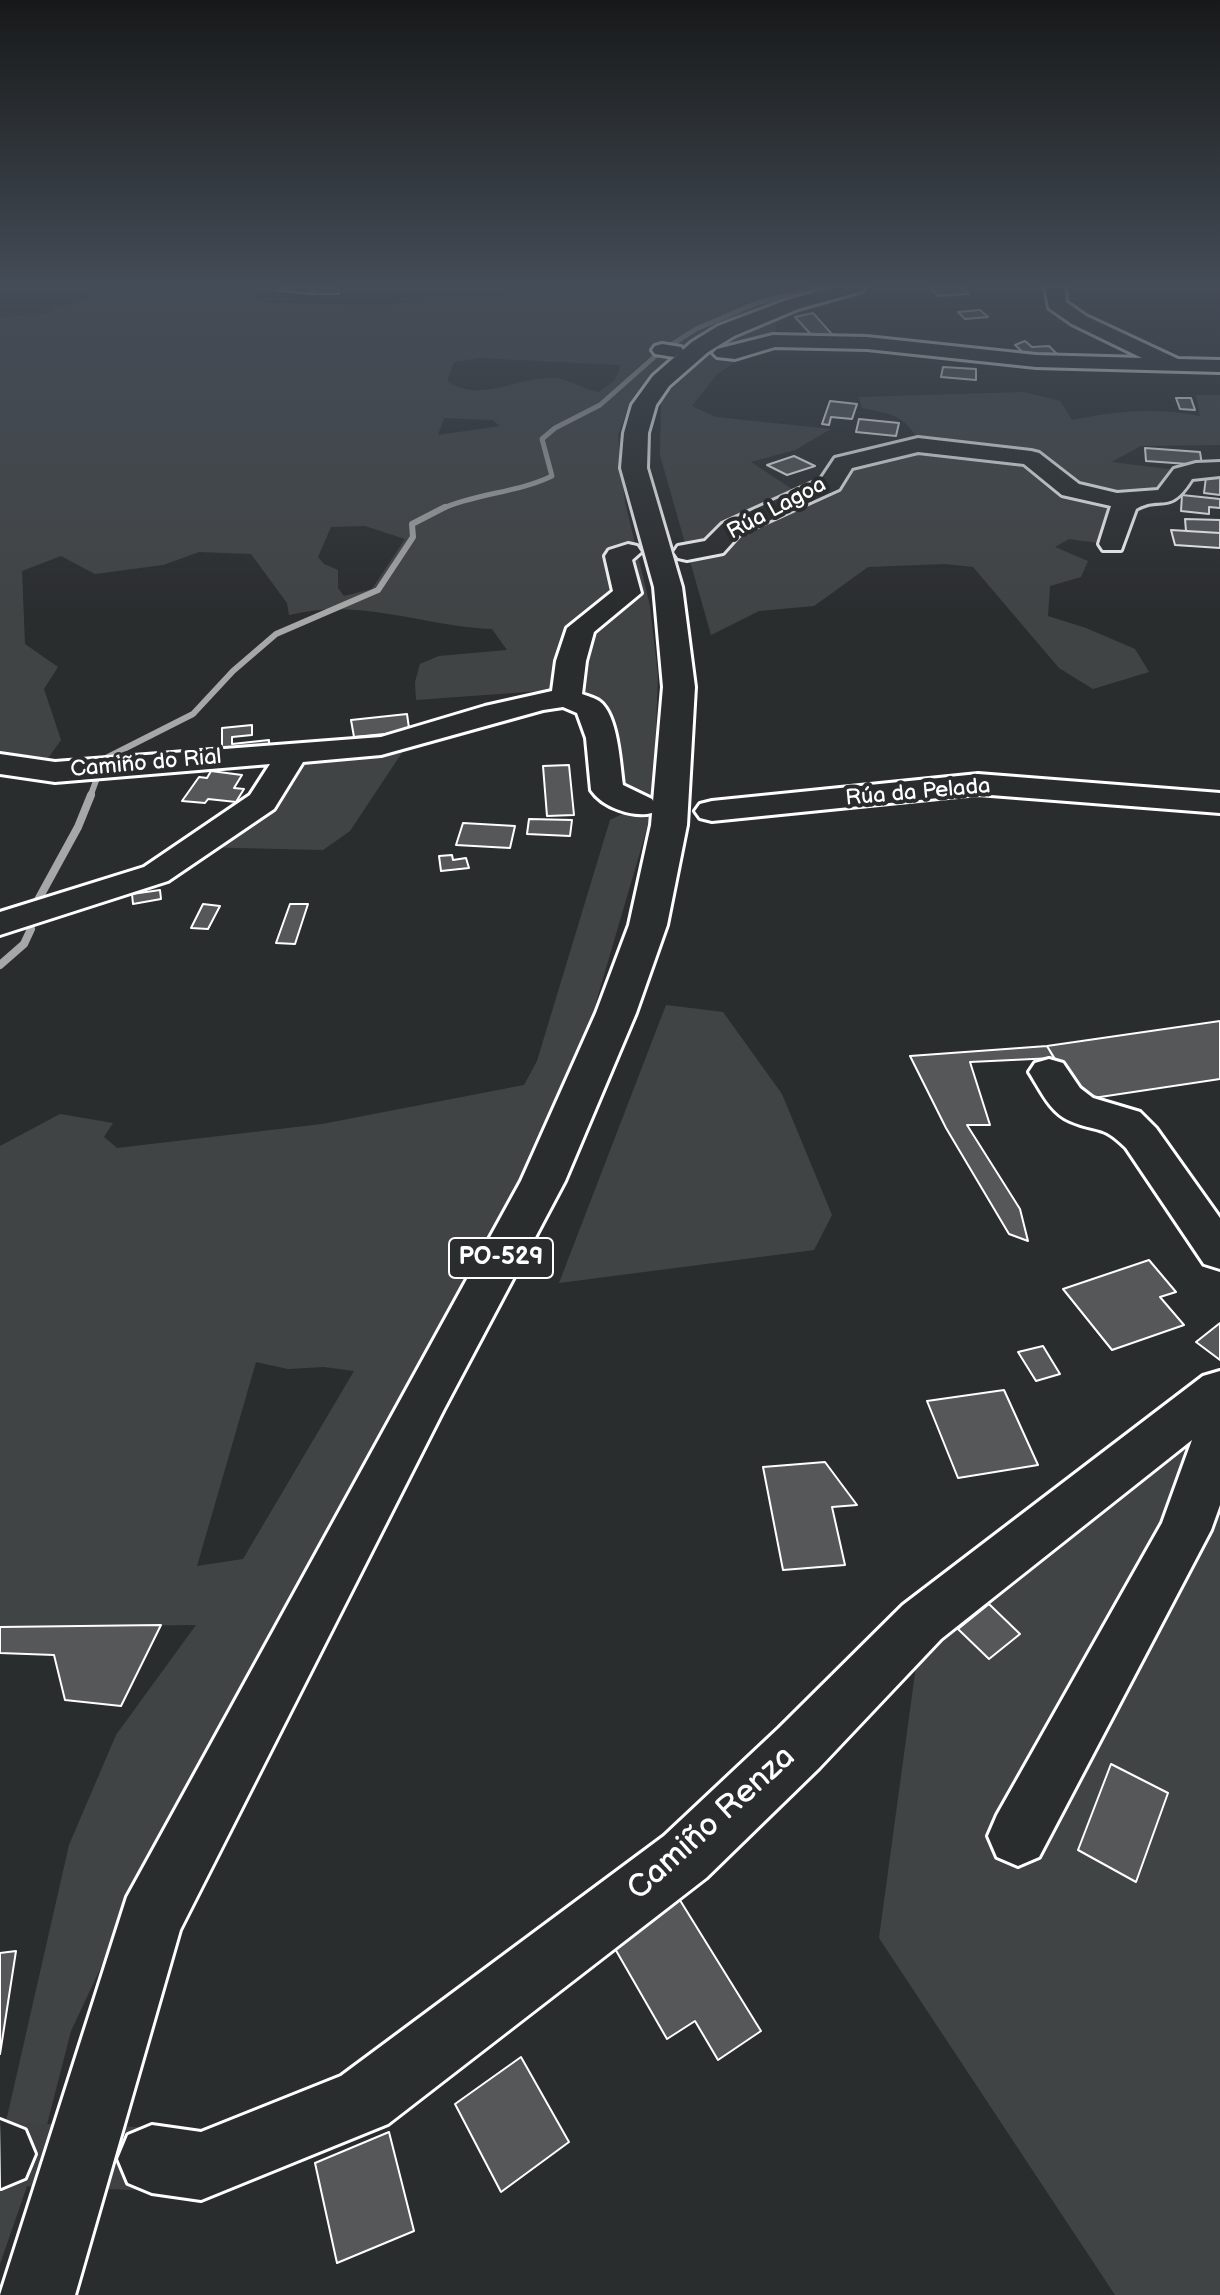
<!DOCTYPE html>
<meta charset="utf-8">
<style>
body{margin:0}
canvas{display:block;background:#2a2d2e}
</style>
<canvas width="1220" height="2295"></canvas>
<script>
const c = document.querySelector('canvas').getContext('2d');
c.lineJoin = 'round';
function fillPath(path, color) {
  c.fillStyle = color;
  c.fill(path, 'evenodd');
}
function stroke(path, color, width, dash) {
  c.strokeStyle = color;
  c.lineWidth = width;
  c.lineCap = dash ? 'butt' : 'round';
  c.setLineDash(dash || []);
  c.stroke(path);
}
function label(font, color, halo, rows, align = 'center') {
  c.font = font + ' "Balsamiq Sans",sans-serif';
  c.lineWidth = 8;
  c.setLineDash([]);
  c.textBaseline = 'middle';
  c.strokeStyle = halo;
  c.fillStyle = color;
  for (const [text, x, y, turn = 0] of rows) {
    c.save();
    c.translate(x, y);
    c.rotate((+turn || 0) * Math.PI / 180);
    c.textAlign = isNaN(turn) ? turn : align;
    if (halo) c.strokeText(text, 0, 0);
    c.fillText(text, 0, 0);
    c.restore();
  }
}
fillPath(new Path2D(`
 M 104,287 L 234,287 L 267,303 L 384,305 L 406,303 L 423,297 L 502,296 L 571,287 L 635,287 L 659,291 L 656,287 L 747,287 L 756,290 L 761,287 L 836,287 L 746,315 L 701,336 L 668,360 L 630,403 L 618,435 L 625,502 L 650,606 L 658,676 L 655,755 L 650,818 L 580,1057 L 537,1151 L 268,1637 L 156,1850 L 71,2031 L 43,2140 L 0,2264 L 0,2148 L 69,1845 L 116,1735 L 196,1625 L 0,1627 L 0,1146 L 60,1114 L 113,1123 L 104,1137 L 117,1148 L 322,1124 L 524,1085 L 537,1061 L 610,820 L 639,806 L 607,790 L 602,738 L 566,698 L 540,691 L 416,700 L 415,682 L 420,664 L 439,656 L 507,650 L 492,629 C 421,626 361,597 289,615 L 287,603 L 251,554 L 199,552 L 163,565 L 95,574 L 61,556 L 22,571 L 25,644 L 58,667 L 44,689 L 61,740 L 39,771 L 0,774 L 0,317 L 39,315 L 102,293 ZM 479,358 L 621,365 L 614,381 L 599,392 C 581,389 570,378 551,378 C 515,377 480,404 447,381 L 454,362 ZM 444,418 L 493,420 L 500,426 L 438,435 ZM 365,526 L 405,539 L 372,589 L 344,596 L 338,588 L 338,570 L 324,564 L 318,557 L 331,527 ZM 256,1362 L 288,1369 L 324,1367 L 354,1371 L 243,1559 L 197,1566 Z
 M 777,318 L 775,336 L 717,374 L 692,406 L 716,417 L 831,429 L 795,450 L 751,462 L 813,503 L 839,487 L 852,467 L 925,453 C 908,418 900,415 862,408 L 859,397 L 1024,392 L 1060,401 L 1072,420 C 1115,411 1156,407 1200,416 L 1196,395 L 1220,395 L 1220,445 L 1141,446 L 1111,462 L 1176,470 L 1160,493 L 1117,500 L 1106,544 L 1069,539 L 1055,547 L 1088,561 L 1081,577 L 1050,586 L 1048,616 L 1086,628 L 1135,649 L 1149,672 L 1093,689 L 1059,668 L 973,567 L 945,564 L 868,567 L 814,606 L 759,611 L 711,635 L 660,455 L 661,401 L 687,368 L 722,344 L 743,331 Z
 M 411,739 L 350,831 L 323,850 L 197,847 L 293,753 Z
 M 666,1005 L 723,1012 L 782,1094 L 832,1215 L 814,1250 L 559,1283 Z
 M 1220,1390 L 1220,2295 L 1115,2295 L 879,1938 L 922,1622 Z`), '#414445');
stroke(new Path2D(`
 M 441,509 C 477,493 517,493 552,476 L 542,439 L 555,428 L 600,405 L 660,352 L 696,329 L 757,303 L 819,287`), '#a6a7a7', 5);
stroke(new Path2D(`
 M 104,759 L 193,714 L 233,671 L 276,634 L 378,590 L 413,537 L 412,524 L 445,507
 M 90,797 L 97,778`), '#a6a7a7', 6);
stroke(new Path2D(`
 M 38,900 L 78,827 L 91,795
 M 0,965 L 24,944 L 31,929`), '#a6a7a7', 8);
const building = new Path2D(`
 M 287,287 L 317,287 L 310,294 L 279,291 Z
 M 317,287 L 338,288 L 339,294 L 310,294 Z
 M 930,287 L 962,287 L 969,294 L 938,296 Z
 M 980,310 L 988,317 L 965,319 L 958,312 Z
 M 813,313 L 838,341 L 816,340 L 795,317 Z
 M 1025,341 L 1032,347 L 1049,346 L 1057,354 L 1027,356 L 1015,345 Z
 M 943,367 L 976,369 L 976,380 L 941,377 Z
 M 1176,398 L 1191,398 L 1195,410 L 1180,409 Z
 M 830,401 L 857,404 L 852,419 L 831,417 L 829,425 L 822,424 Z
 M 859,419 L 899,423 L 896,436 L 856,432 Z
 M 1145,448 L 1200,452 L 1202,465 L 1146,461 Z
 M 794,456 L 815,466 L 787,475 L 767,465 Z
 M 1206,477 L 1220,478 L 1220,495 L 1204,493 Z
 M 1182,495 L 1220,499 L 1220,508 L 1209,507 L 1209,514 L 1181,511 Z
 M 1185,519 L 1220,520 L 1220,533 L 1186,531 Z
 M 1171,530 L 1220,533 L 1220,548 L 1175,545 Z
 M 407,714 L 409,728 L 403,729 L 405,732 L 354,737 L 351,720 Z
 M 252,725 L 252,735 L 232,737 L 232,744 L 269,740 L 269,747 L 222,752 L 222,728 Z
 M 569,765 L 574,815 L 547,816 L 543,766 Z
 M 211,771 L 242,775 L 234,788 L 244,789 L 236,802 L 208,799 L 205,803 L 182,801 L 199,777 L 207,778 Z
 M 529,819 L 572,820 L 570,836 L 527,834 Z
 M 463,823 L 515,826 L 510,848 L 456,845 Z
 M 452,855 L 453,860 L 466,858 L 469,868 L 441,871 L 439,856 Z
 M 160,890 L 161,899 L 133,904 L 132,894 Z
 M 203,904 L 220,906 L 208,929 L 191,928 Z
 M 290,904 L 308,904 L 295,944 L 276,943 Z
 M 1220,1021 L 1220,1079 L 1080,1100 L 1047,1046 Z
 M 1047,1046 L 1054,1058 L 970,1062 L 990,1125 L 967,1125 L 1020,1209 L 1028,1241 L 1009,1234 L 946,1128 L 910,1056 Z
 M 1149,1260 L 1176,1292 L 1160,1297 L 1184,1325 L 1112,1350 L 1063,1289 Z
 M 1220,1323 L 1220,1360 L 1196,1342 Z
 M 1043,1346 L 1060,1374 L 1036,1381 L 1018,1352 Z
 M 1004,1390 L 1038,1465 L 958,1478 L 927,1401 Z
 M 825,1462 L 857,1505 L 832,1507 L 845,1565 L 783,1570 L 763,1467 Z
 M 989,1604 L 1020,1634 L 989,1659 L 958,1629 Z
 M 161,1625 L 121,1706 L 65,1700 L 54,1655 L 0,1653 L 0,1627 Z
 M 1111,1764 L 1168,1793 L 1136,1882 L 1078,1850 Z
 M 678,1897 L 761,2031 L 718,2060 L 695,2021 L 667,2039 L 610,1940 Z
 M 16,1951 L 0,2054 L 0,1953 Z
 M 521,2057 L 569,2142 L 501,2192 L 455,2104 Z
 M 389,2132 L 414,2231 L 337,2263 L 315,2163 Z`);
fillPath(building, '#555758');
stroke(building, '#fff', 2);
stroke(new Path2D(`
 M 1,2154 L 152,2159`), '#3f4243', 63, [63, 32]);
const minor = new Path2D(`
 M 1045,287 L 1065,287 L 1066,302 L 1086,316 L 1178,359 L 1220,360 L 1220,372 L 1036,367 L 867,349 L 775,347 L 735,359 L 717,357 L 713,353 L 717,349 L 773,335 L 867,337 L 1036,355 L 1142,358 L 1072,324 L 1049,308 Z
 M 662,344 L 681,347 L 684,351 L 674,357 L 655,354 L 652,350 L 655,346 Z
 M 918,438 L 1031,451 L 1039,453 L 1079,484 L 1117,493 L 1158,490 L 1174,469 L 1196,463 L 1220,462 L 1220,476 L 1192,479 C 1169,516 1162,494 1136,509 L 1121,550 L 1103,550 L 1099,544 L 1111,506 L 1062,495 L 1024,464 L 918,452 L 852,468 L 839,489 L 740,534 L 723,553 L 687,560 L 678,558 L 674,552 L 678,546 L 705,541 L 722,524 L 821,479 L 835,458 Z
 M 628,544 L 637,546 L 641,552 L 632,560 L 641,593 L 594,632 L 586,661 L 582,694 C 587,696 595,698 599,701 C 618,714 620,764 623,785 L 652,799 L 656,806 L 652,813 C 633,818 602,807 591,790 L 586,738 L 577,713 L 563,707 L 543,710 L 381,755 L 303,762 L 274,809 L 168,881 L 0,935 L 0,912 L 144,867 L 250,795 L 270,764 L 55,782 L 0,774 L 0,754 L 55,762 L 381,737 L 485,706 L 552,691 L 556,661 L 567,628 L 613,591 L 605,556 L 609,550 Z
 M 978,774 L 1220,793 L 1220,813 L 978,794 L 712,821 L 700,818 L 695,811 L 700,804 L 712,801 Z
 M 1049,1059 L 1063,1063 L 1080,1088 L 1093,1098 L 1140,1112 L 1156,1128 L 1220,1218 L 1220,1269 L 1204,1264 L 1126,1148 C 1101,1123 1097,1133 1070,1121 C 1050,1113 1040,1089 1029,1072 L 1035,1063 Z
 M 1220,1371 L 1220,1505 L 1211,1530 L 1039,1857 L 1018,1866 L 997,1857 L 988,1836 L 997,1815 L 1162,1523 L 1192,1440 L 941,1639 L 819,1768 L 706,1878 L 388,2124 L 201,2200 L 152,2193 L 128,2183 L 118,2159 L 128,2135 L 152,2125 L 201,2132 L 341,2076 L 664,1836 L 779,1728 L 903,1605 L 1203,1376 Z
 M 0,2120 L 25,2130 L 35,2154 L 25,2178 L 1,2188 Z`);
const major = new Path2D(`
 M 833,287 L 865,287 L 862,291 L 798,309 L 734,336 L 708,352 L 669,386 L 656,405 L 648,433 L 647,468 L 682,587 L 695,687 L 687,825 L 667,925 L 636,1013 L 565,1181 L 444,1409 L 180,1930 L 75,2295 L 0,2295 L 127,1897 L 521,1181 L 596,1013 L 629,925 L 651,825 L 663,687 L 654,587 L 621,468 L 624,433 L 632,405 L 653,376 L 692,342 L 718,326 L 784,301 Z`);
stroke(minor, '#fff', 6);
stroke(major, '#fff', 6);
fillPath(minor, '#2a2d2e');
fillPath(major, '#2a2d2e');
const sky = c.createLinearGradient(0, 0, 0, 608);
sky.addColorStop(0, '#171919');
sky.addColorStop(0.47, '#444c57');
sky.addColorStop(1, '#444c5700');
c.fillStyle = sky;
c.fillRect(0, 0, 1220, 608);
label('22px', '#fff', '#2a2d2e', [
 ["Rúa Lagoa",777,509,-28],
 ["Camiño do Rial",146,764,-5],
 ["Rúa da Pelada",918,793,-5]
]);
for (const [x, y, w] of [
 [501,1258,104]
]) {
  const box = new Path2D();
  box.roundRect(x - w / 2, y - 20, w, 40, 6);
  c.fillStyle = '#2a2d2e';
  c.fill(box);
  stroke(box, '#fff', 2);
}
label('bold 24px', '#fff', null, [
 ["PO-529",501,1258]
]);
label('32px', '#fff', '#2a2d2e', [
 ["Camiño Renza",712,1824,-42]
]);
</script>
